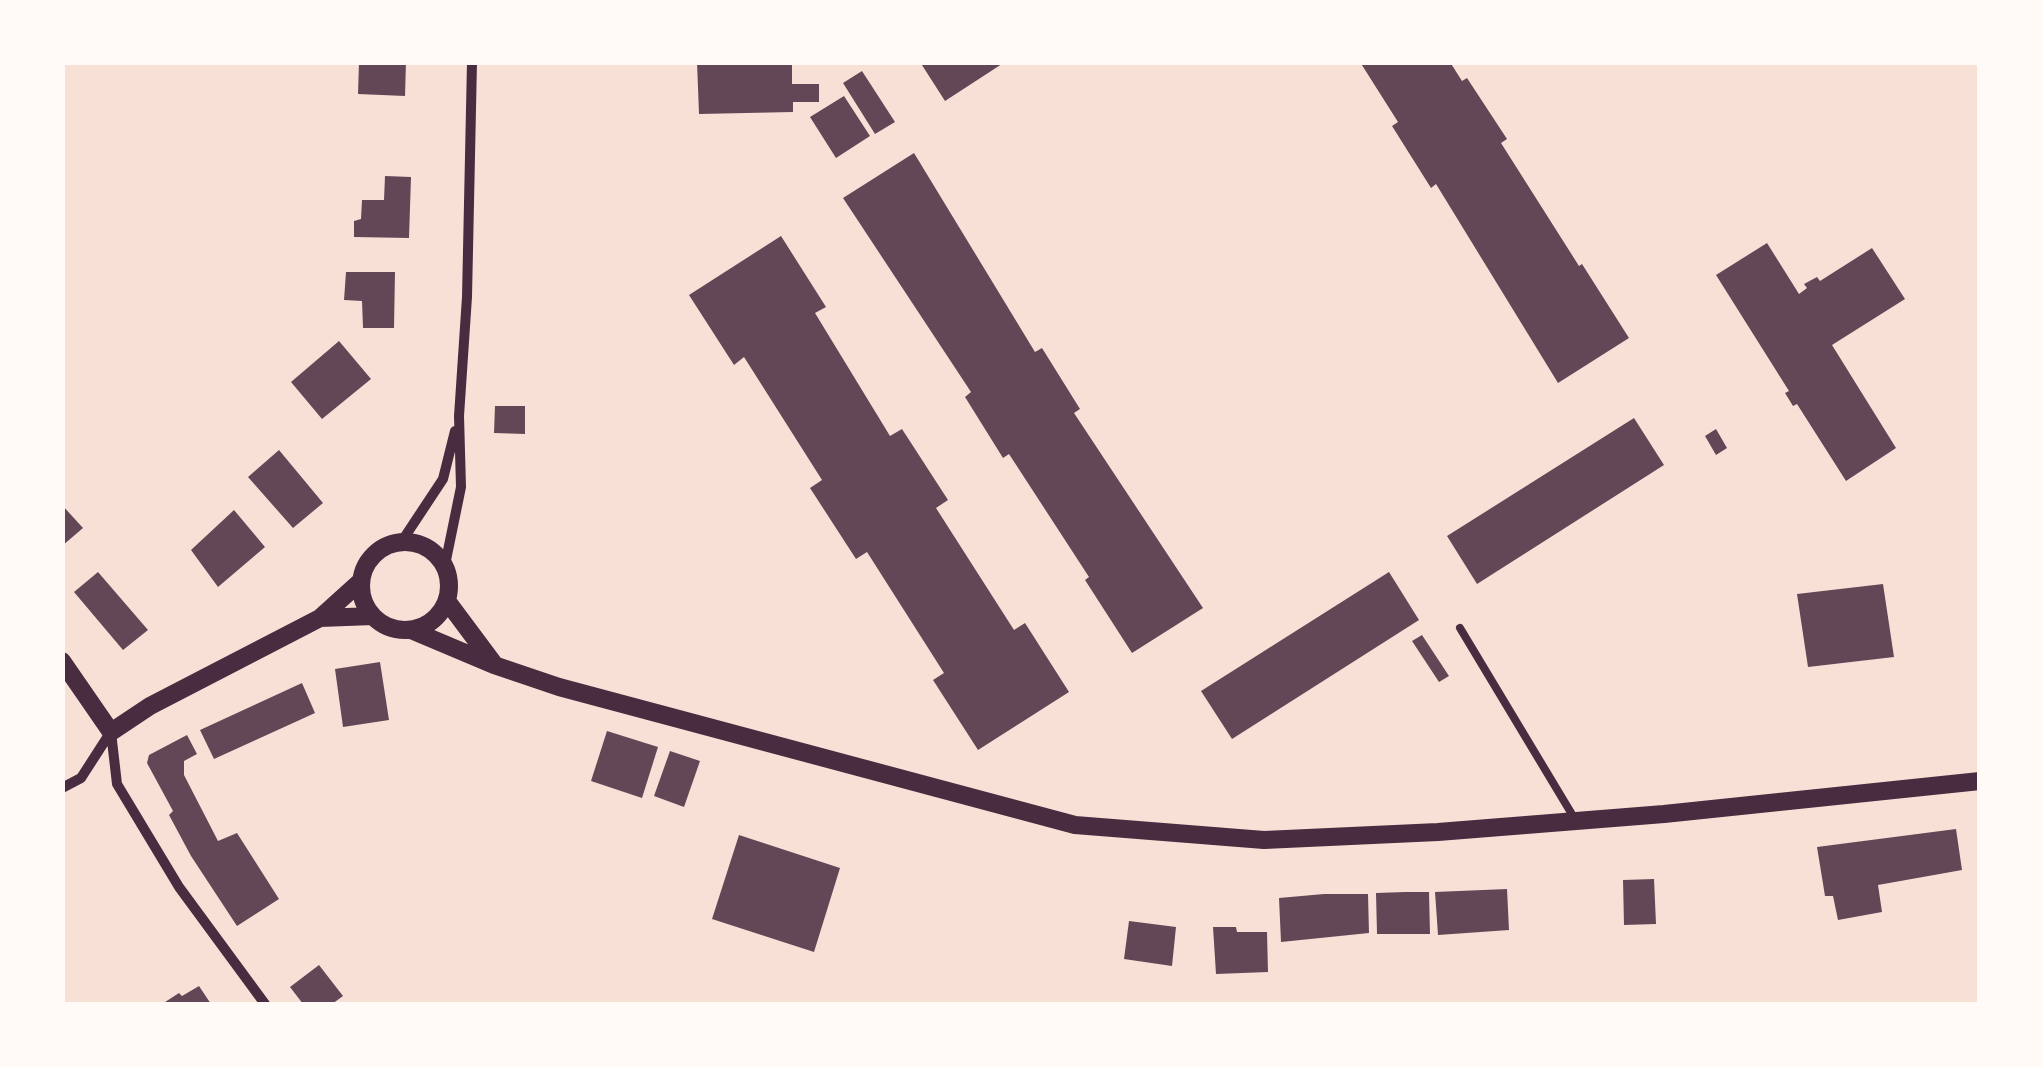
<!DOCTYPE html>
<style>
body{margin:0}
#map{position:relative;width:2042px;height:1067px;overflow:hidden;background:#f7e1d7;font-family:Rubik,sans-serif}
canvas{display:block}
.frame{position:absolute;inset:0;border:65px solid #fffaf5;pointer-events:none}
</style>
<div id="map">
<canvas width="2042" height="1067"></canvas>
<div class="frame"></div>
</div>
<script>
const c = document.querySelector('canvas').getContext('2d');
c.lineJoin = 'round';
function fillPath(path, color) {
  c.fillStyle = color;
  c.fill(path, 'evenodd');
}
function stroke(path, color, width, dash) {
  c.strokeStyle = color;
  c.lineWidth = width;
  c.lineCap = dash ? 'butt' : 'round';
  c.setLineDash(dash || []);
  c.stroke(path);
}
fillPath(new Path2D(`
 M 359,62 L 406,62 L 405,96 L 358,94 Z
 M 697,62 L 792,62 L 792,84 L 819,84 L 819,102 L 793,102 L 793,112 L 699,114 Z
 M 920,62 L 1005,62 L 945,101 Z
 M 1360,62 L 1450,62 L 1462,81 L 1467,78 L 1507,139 L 1501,143 L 1579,266 L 1582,264 L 1629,338 L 1558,383 L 1436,184 L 1431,188 L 1392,126 L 1398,122 Z
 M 862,71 L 895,122 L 875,134 L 843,83 Z
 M 844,96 L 870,136 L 836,158 L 810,117 Z
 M 914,153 L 1035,352 L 1042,348 L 1080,409 L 1074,413 L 1203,608 L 1132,653 L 1085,580 L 1089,577 L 1009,454 L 1003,458 L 965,397 L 971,392 L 843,198 Z
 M 385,176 L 411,177 L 409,238 L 354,237 L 354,221 L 361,219 L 362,200 L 384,200 Z
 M 781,236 L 826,307 L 815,313 L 890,436 L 902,429 L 948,500 L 936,508 L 1014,630 L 1025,623 L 1069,692 L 978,750 L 933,680 L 944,673 L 867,552 L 856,559 L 810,488 L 822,480 L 744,357 L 734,365 L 689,295 Z
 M 1767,243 L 1799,294 L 1807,288 L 1804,284 L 1817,277 L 1820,281 L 1872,248 L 1905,299 L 1832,345 L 1896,448 L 1846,481 L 1797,404 L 1793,406 L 1785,393 L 1789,391 L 1716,275 Z
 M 346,272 L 395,272 L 394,328 L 363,328 L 362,301 L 344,300 Z
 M 339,341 L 371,379 L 322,419 L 291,382 Z
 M 495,406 L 525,406 L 525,434 L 494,433 Z
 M 1634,418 L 1664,465 L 1477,584 L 1447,536 Z
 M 1716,429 L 1727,448 L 1716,455 L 1705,436 Z
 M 279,450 L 323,503 L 293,528 L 248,477 Z
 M 62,505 L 83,528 L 62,546 Z
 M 234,510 L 265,547 L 218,587 L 191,550 Z
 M 98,572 L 148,630 L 123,650 L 74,592 Z
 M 1389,572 L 1419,620 L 1232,739 L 1201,691 Z
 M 1883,584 L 1894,657 L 1808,667 L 1797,594 Z
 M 1422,635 L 1449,676 L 1439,682 L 1412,641 Z
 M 380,662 L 389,720 L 343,727 L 335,669 Z
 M 302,683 L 315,713 L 214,759 L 200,730 Z
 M 607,731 L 658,747 L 642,798 L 591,781 Z
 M 187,735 L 197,754 L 184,761 L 184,775 L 218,841 L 237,833 L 279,899 L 237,926 L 191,856 L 169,815 L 173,811 L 147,763 L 149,755 Z
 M 670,751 L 700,761 L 684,807 L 654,796 Z
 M 1956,829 L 1962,870 L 1878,885 L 1882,912 L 1838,920 L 1833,896 L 1825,896 L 1817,847 Z
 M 739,835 L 840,868 L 814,952 L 712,919 Z
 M 1654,879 L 1656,924 L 1624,925 L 1623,880 Z
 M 1507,889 L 1509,930 L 1438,935 L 1435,892 Z
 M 1405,892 L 1429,892 L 1430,934 L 1377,934 L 1376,893 Z
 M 1324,894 L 1368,894 L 1369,933 L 1281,942 L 1279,898 Z
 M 1129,921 L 1176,927 L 1172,966 L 1124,959 Z
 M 1213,927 L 1236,927 L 1237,932 L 1267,932 L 1268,972 L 1216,974 Z
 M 319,965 L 343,996 L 332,1004 L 303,1004 L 290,987 Z
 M 199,986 L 211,1004 L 162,1004 L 179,993 L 182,996 Z`), '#644757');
stroke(new Path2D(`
 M 1460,628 L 1576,821`), '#4a2c40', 8);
stroke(new Path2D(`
 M 402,541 L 443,479 L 455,431
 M 445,565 L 461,487 L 459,416 L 467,297 L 472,62
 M 111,732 L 117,784 L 179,887 L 265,1004
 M 62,788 L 81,778 L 110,733`), '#4a2c40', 10);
stroke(new Path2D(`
 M361 586a44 44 0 1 1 88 0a44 44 0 1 1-88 0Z
 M 447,601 L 494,664
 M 320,618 L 373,616
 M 411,630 L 494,665 L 559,687 L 1075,825 L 1264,840 L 1438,832 L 1664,814 L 1980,781
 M 62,661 L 111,732 L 150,706 L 320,618 L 361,581`), '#4a2c40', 18);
</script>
